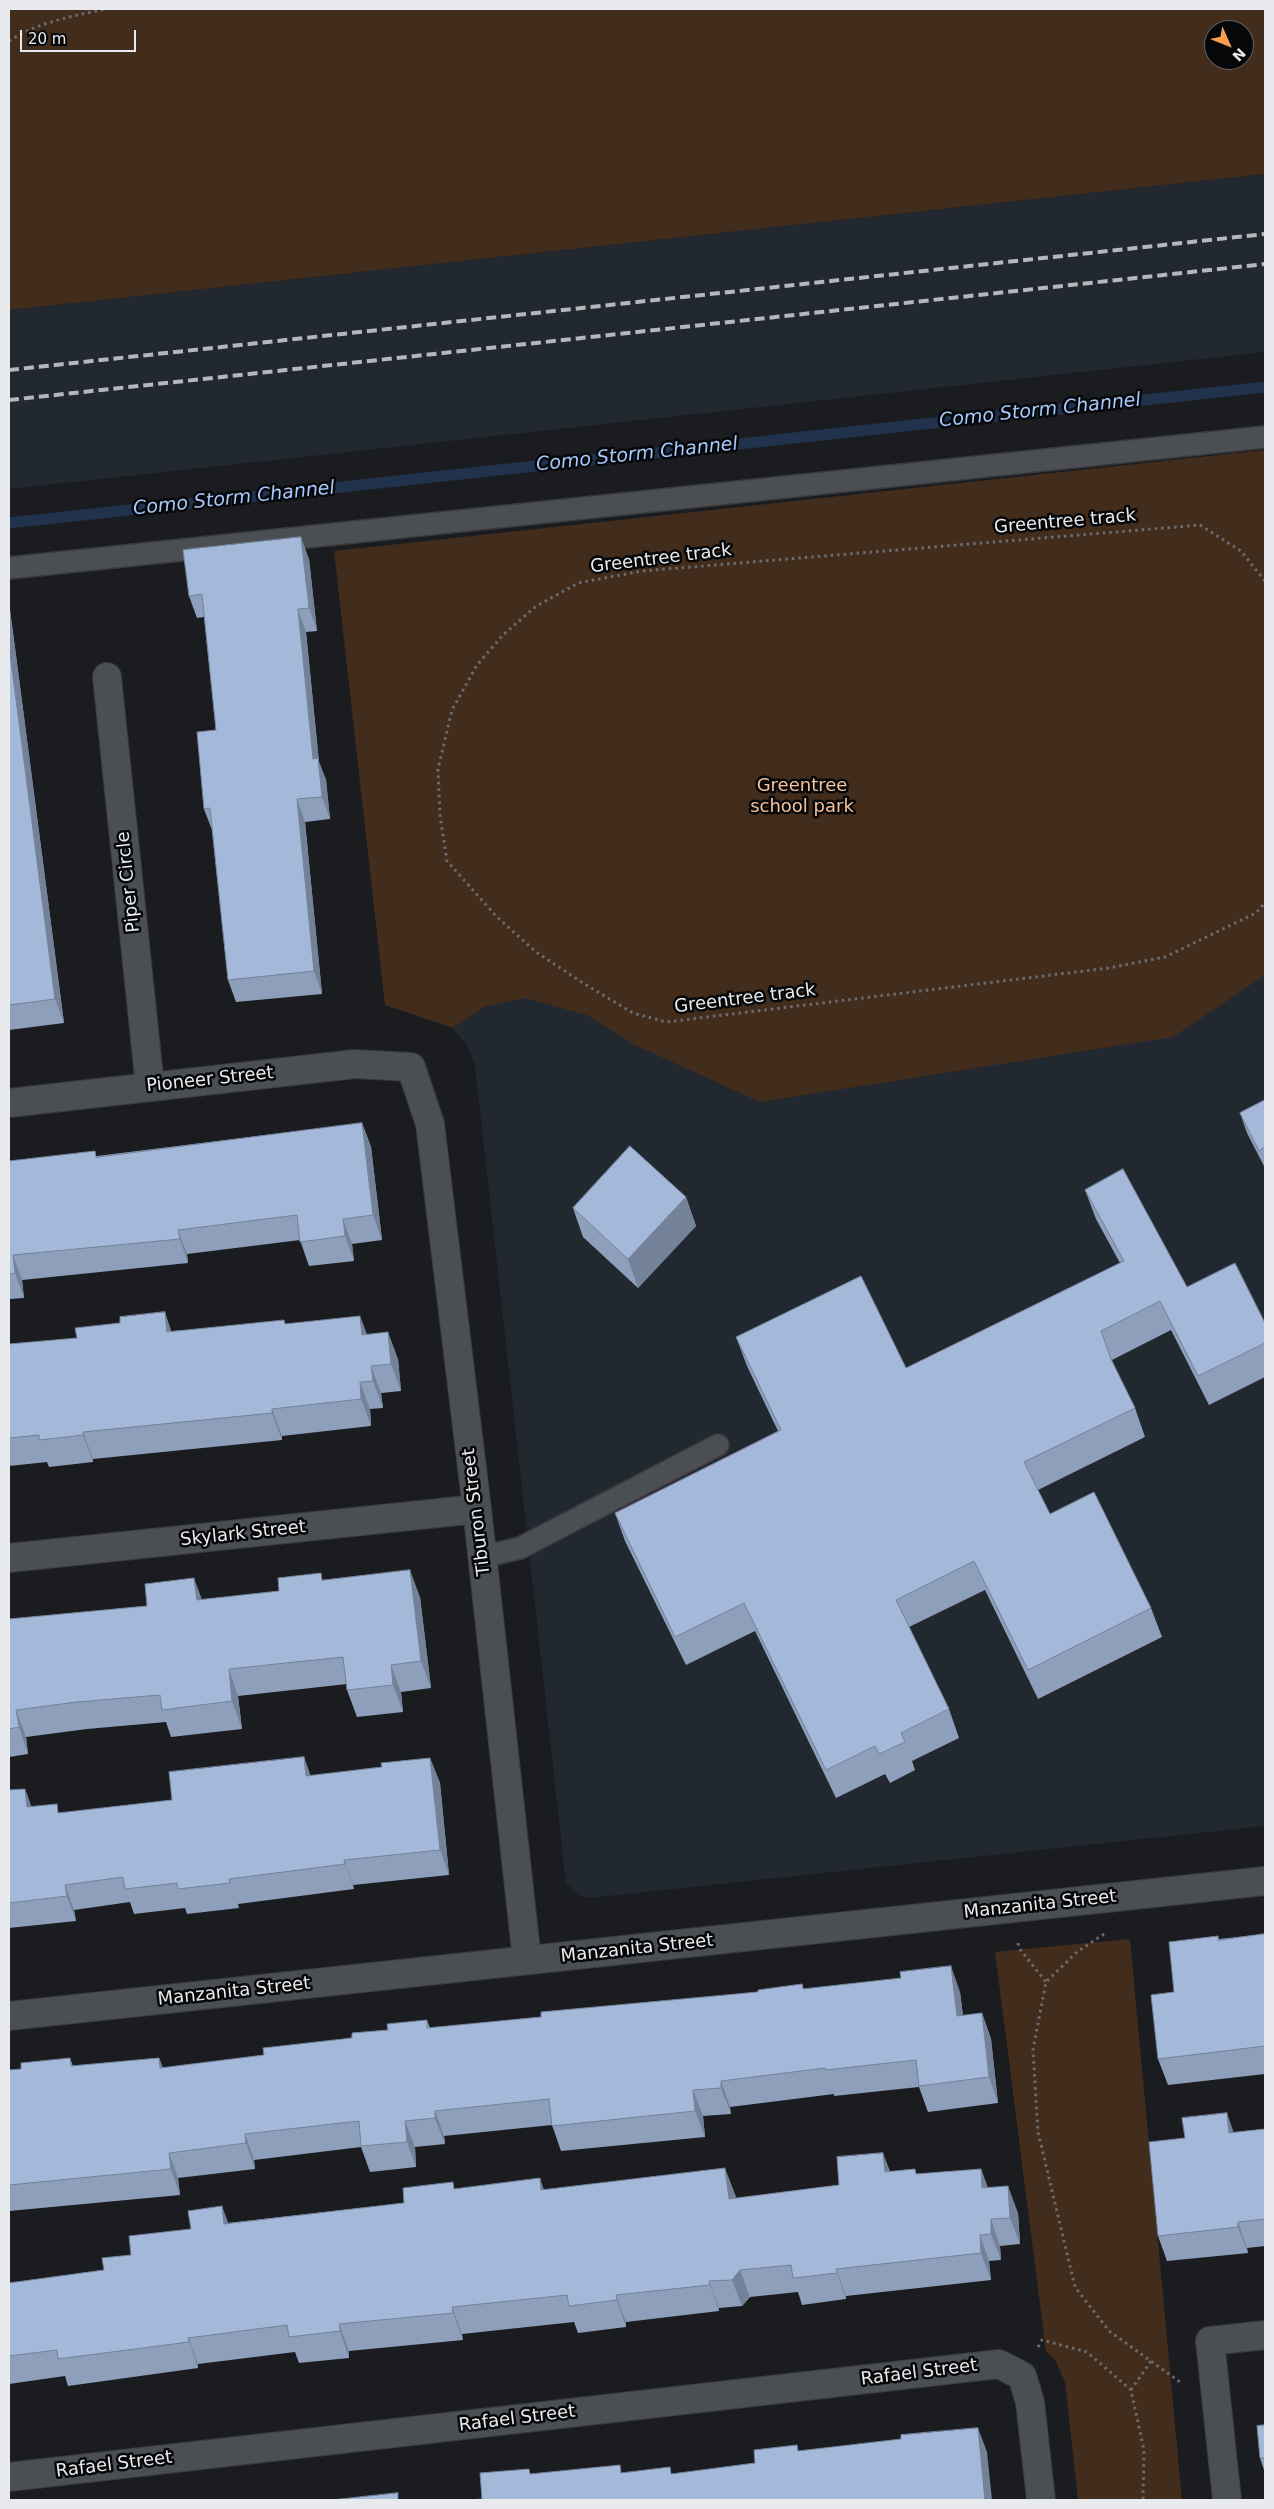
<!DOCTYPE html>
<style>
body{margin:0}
#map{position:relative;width:1274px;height:2509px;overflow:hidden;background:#1a1c20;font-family:"DejaVu Sans",sans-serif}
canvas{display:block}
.frame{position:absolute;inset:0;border:10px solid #e8eaed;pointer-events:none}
.north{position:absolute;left:1204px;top:20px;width:50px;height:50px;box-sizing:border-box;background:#060708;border:1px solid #606264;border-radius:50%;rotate:134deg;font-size:14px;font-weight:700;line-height:20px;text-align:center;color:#e8eaed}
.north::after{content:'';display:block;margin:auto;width:18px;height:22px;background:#fb9e51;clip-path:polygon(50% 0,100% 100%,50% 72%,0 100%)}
.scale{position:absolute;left:20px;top:30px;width:116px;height:22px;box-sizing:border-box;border:2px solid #e8eaed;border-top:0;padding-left:6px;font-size:15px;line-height:18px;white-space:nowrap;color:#e8eaed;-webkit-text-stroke:4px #060708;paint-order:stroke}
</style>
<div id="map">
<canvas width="1274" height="2509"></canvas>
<div class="frame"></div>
<div class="north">N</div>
<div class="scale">20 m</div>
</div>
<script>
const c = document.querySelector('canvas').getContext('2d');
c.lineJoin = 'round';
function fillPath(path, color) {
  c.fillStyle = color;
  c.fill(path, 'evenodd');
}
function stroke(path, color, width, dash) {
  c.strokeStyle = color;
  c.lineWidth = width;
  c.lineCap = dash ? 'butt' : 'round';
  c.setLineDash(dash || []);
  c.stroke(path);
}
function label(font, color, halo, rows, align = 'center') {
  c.font = font + ' "DejaVu Sans",sans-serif';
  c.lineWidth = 5;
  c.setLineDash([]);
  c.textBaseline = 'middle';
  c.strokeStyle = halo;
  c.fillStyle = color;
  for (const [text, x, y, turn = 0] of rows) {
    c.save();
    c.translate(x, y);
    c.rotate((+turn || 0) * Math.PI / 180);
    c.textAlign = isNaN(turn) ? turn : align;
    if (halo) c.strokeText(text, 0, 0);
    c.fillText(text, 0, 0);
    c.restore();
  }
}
fillPath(new Path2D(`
 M 1265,174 L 1265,352 L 9,489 L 9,310 Z
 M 1265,450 L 1265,1826 L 589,1898 L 578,1895 L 566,1883 L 475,1065 L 466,1044 L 438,1012 L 334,551 Z`), '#222830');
fillPath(new Path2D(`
 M 9,9 L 1265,9 L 1265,174 L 9,310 ZM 1214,30 L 1244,30 L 1244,60 L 1214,60 Z
 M 1265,450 L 1265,975 L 1173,1037 L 760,1102 L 635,1045 L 587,1015 L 525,998 L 484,1007 L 453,1028 L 385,1005 L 334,551 Z
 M 1130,1939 L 1182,2500 L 1078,2500 L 1065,2382 L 1055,2360 L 1046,2351 L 995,1952 Z`), '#422c1c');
stroke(new Path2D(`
 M 9,523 L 1265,387`), '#21324d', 11);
const service = new Path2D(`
 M 9,568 L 1265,437
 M 482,1557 L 520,1548 L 718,1445`);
const minor = new Path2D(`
 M 107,677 L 150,1087
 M 9,1103 L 355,1064 L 411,1067 L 430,1124 L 477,1509 L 527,1960
 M 9,1558 L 477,1509
 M 9,2477 L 999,2364 L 1022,2376 L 1030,2402 L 1041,2500
 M 1227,2500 L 1210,2341 L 1265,2335`);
const tertiary = new Path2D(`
 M 9,2016 L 1265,1881`);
stroke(service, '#37393b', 24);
stroke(minor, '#37393b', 30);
stroke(tertiary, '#37393b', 30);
stroke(new Path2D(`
 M 9,41 C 38,22 73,16 106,9
 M 1265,581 L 1241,551 L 1200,525 L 642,571 L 578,583 L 535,607 L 503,635 L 477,665 L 452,710 L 438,769 L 440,815 L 447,861 L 496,916 L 536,952 L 583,983 L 633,1013 L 666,1022 L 1109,968 L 1165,957 L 1256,913 L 1265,903
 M 1104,1934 L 1077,1952 L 1046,1982 L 1033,2050 L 1038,2132 L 1075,2287 L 1109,2331 L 1180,2382
 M 1018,1943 L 1019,1948 L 1046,1982
 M 1038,2347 L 1042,2340 L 1087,2352 L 1131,2390 L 1144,2450 L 1143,2500
 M 1131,2390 L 1151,2361`), '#6a6c6f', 3, [2.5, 4]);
stroke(service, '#4b4e52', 21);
stroke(minor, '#4b4e52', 28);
stroke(tertiary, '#4b4e52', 28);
stroke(new Path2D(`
 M 9,370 L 1265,234
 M 9,400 L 1265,264`), '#b5b7ba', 4, [10, 5]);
fillPath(new Path2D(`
 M 309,559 L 317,631 L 306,632 L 319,762 L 326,780 L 330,819 L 305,822 L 322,994 L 236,1002 L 228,980 L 212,830 L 204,809 L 216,730 L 204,617 L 197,618 L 189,596 Z
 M 9,602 L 64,1023 L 9,1030 Z
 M 1265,1100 L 1265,1168 L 1247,1133 L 1240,1113 Z
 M 362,1123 L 371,1147 L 382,1240 L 352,1244 L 354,1261 L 309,1266 L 300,1240 L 187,1254 L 188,1263 L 22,1280 L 24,1298 L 9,1299 L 9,1161 L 97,1156 Z
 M 1085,1190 L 1187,1287 L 1265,1323 L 1265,1377 L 1209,1405 L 1171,1330 L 1112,1360 L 1114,1366 L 1135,1408 L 1145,1437 L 1038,1490 L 1050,1514 L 1151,1608 L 1162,1637 L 1038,1699 L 985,1590 L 909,1627 L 949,1709 L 959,1738 L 912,1761 L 915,1770 L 890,1783 L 885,1774 L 836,1798 L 755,1631 L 686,1665 L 625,1541 L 615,1513 L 778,1431 L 747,1366 L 736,1337 L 906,1368 L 1120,1263 L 1096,1219 Z
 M 686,1197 L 696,1226 L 638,1288 L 583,1237 L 573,1208 Z
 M 286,1324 L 367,1334 L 398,1359 L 401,1391 L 381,1393 L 383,1408 L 370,1409 L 371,1426 L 282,1436 L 282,1440 L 93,1459 L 93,1462 L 49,1467 L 47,1462 L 9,1466 L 9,1344 L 172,1331 Z
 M 324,1580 L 420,1597 L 431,1688 L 401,1692 L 403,1712 L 357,1717 L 347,1690 L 347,1684 L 238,1696 L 242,1729 L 171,1737 L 166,1722 L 87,1729 L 26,1737 L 28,1754 L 9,1757 L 9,1619 L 147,1606 L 279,1591 Z
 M 304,1757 L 310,1776 L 382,1767 L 430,1758 L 440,1783 L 449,1875 L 353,1885 L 354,1889 L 238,1904 L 239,1908 L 187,1914 L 185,1908 L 134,1914 L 130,1902 L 74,1910 L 76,1921 L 9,1928 L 9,1790 L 25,1789 L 31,1806 L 60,1813 L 172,1800 Z
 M 1265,1934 L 1265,2074 L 1168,2085 L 1158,2059 L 1174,1992 L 1218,1936 L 1219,1939 Z
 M 802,1984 L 804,1989 L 960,1992 L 963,2016 L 982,2013 L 991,2039 L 998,2103 L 928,2112 L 919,2087 L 834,2096 L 834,2094 L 730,2107 L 731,2114 L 703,2116 L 705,2137 L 561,2151 L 552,2125 L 444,2136 L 445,2144 L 415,2147 L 416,2167 L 370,2172 L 361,2147 L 254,2160 L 255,2169 L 178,2178 L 180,2195 L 9,2211 L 9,2070 L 21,2069 L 70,2058 L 73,2066 L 159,2058 L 163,2068 L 264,2055 L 388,2030 L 427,2020 L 430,2028 L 541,2017 L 758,1992 Z
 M 1265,2129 L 1265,2246 L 1247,2248 L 1248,2253 L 1167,2261 L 1158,2236 L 1234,2132 Z
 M 981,2169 L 988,2188 L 1018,2213 L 1020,2244 L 1000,2246 L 1001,2260 L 989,2261 L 991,2280 L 846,2296 L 846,2299 L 802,2305 L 798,2292 L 750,2297 L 742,2306 L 719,2308 L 719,2311 L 626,2322 L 626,2327 L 578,2333 L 574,2322 L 462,2334 L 463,2340 L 349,2351 L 349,2358 L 299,2363 L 295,2352 L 198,2364 L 198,2368 L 68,2386 L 65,2376 L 9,2384 L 9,2283 L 104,2270 L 131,2255 L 191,2229 L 228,2223 L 404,2203 L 456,2189 L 544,2190 L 735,2194 L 736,2198 L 839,2185 L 890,2171 L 917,2174 Z
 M 1265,2425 L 1265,2473 L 1260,2458 Z`), '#8d9fbb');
fillPath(new Path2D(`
 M 301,537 L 309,559 L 317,631 L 309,608 Z
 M 9,602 L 64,1023 L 55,999 L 9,646 Z
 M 298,609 L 306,632 L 319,762 L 326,780 L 330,819 L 322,797 L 313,759 Z
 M 297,799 L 305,822 L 322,994 L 314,971 Z
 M 362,1123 L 371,1147 L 382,1240 L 373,1215 Z
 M 686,1197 L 696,1226 L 638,1288 L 628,1259 Z
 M 343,1219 L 352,1244 L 354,1261 L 345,1236 Z
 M 178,1230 L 187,1254 L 188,1263 L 180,1239 Z
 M 13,1255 L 22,1280 L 24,1298 L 15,1273 Z
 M 165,1312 L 174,1339 L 167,1332 Z
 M 360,1316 L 370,1342 L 362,1335 Z
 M 388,1332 L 398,1359 L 401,1391 L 391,1364 Z
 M 371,1366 L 381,1393 L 383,1408 L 373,1381 Z
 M 360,1382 L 370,1409 L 371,1426 L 361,1399 Z
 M 272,1409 L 282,1436 L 282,1440 L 272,1413 Z
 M 83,1432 L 93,1459 L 93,1462 L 83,1435 Z
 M 410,1570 L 420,1597 L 431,1688 L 421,1661 Z
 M 194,1578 L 204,1605 L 197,1600 Z
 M 391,1665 L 401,1692 L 403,1712 L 393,1685 Z
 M 229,1669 L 238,1696 L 242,1729 L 232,1701 Z
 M 16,1710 L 26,1737 L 28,1754 L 19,1727 Z
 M 304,1757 L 313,1782 L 306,1776 Z
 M 430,1758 L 440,1783 L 449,1875 L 440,1850 Z
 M 25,1789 L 34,1814 L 27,1807 Z
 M 344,1860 L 353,1885 L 354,1889 L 345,1864 Z
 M 65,1885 L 74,1910 L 76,1921 L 67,1896 Z
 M 951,1966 L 960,1992 L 966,2042 L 957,2016 Z
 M 982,2013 L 991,2039 L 998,2103 L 989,2077 Z
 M 159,2058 L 169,2083 L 160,2068 Z
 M 721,2081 L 730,2107 L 731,2114 L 721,2088 Z
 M 693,2090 L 703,2116 L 705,2137 L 695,2111 Z
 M 435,2111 L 444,2136 L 445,2144 L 435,2118 Z
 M 1227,2113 L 1236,2139 L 1229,2133 Z
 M 405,2121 L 415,2147 L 416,2167 L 407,2142 Z
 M 245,2134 L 254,2160 L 255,2169 L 246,2143 Z
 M 169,2153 L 178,2178 L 180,2195 L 171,2169 Z
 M 883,2153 L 893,2179 L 885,2172 Z
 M 725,2168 L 735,2194 L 739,2225 L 729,2199 Z
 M 981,2169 L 990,2195 L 982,2188 Z
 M 540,2178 L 549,2205 L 541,2190 Z
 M 1008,2186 L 1018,2213 L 1020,2244 L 1010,2218 Z
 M 222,2206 L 232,2233 L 224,2224 Z
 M 991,2219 L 1000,2246 L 1001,2260 L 991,2234 Z
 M 1238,2222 L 1247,2248 L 1248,2253 L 1238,2227 Z
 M 980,2235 L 989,2261 L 991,2280 L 981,2253 Z
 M 836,2269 L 846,2296 L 846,2299 L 837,2273 Z
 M 740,2270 L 750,2297 L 742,2306 L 732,2280 Z
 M 709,2281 L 719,2308 L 719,2311 L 710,2285 Z
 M 616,2295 L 626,2322 L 626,2327 L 617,2300 Z
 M 452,2307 L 462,2334 L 463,2340 L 453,2313 Z
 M 339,2324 L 349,2351 L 349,2358 L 340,2331 Z
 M 188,2338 L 198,2364 L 198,2368 L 189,2342 Z
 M 978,2428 L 987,2452 L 992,2500 L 985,2500 Z`), '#738299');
const building = new Path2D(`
 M 301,537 L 309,608 L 298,609 L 313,759 L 318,758 L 322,797 L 297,799 L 314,971 L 228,980 L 210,808 L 204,809 L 197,732 L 216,730 L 202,594 L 189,596 L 183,550 Z
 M 9,646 L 55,999 L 9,1005 Z
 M 1265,1100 L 1265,1147 L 1259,1151 L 1240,1113 Z
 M 362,1123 L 373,1215 L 343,1219 L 345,1236 L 300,1242 L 297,1215 L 178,1230 L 180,1239 L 13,1255 L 15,1273 L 9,1274 L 9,1161 L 95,1151 L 96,1157 Z
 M 630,1146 L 686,1197 L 628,1259 L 573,1208 Z
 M 1123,1169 L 1187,1287 L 1235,1263 L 1265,1323 L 1265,1343 L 1198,1376 L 1160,1301 L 1101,1331 L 1111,1359 L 1135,1408 L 1024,1462 L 1050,1514 L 1094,1492 L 1151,1608 L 1028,1670 L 974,1561 L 896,1600 L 949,1709 L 901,1733 L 905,1742 L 879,1754 L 875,1746 L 826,1770 L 744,1603 L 675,1637 L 615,1513 L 781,1430 L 736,1337 L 861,1276 L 906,1368 L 1124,1261 L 1085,1190 Z
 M 165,1312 L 167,1332 L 284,1320 L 285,1324 L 360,1316 L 362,1335 L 388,1332 L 391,1364 L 371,1366 L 373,1381 L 360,1382 L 361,1399 L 272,1409 L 272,1413 L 83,1432 L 83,1435 L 39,1440 L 39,1435 L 9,1438 L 9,1344 L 77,1338 L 75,1328 L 120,1323 L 120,1317 Z
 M 410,1570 L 421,1661 L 391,1665 L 393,1685 L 347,1690 L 343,1657 L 229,1669 L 232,1701 L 162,1710 L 160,1695 L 77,1702 L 16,1710 L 19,1727 L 9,1729 L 9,1619 L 147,1606 L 145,1584 L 194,1578 L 197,1600 L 279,1591 L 278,1578 L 321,1573 L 322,1580 Z
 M 304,1757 L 306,1776 L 382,1767 L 381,1763 L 430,1758 L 440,1850 L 344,1860 L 345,1864 L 229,1879 L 230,1883 L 178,1889 L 177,1883 L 125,1889 L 123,1877 L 65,1885 L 67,1896 L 9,1903 L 9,1790 L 25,1789 L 27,1807 L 57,1804 L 58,1813 L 172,1800 L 169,1772 Z
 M 1265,1934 L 1265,2046 L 1158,2059 L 1151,1995 L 1174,1992 L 1169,1942 L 1218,1936 L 1218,1940 Z
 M 951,1966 L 957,2016 L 982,2013 L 989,2077 L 919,2086 L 916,2060 L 825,2070 L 825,2068 L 721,2081 L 721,2088 L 693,2090 L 695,2111 L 552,2126 L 549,2099 L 435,2111 L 435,2118 L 405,2121 L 407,2142 L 361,2146 L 359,2121 L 245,2134 L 246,2143 L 169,2153 L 171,2169 L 9,2185 L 9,2070 L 21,2069 L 21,2063 L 70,2058 L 71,2066 L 159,2058 L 160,2068 L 264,2055 L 263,2048 L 352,2038 L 352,2033 L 388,2030 L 387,2024 L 427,2020 L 427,2028 L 541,2017 L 541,2012 L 758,1992 L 758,1990 L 802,1984 L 803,1989 L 901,1978 L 900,1972 Z
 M 1227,2113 L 1229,2133 L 1265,2129 L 1265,2219 L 1238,2222 L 1238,2227 L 1158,2236 L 1149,2142 L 1185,2138 L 1182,2118 Z
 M 883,2153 L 885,2172 L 915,2169 L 916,2174 L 981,2169 L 982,2188 L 1008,2186 L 1010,2218 L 991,2219 L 991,2234 L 980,2235 L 981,2253 L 836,2269 L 837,2273 L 793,2278 L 791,2265 L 740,2270 L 732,2280 L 709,2281 L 710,2285 L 616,2295 L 617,2300 L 569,2306 L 567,2295 L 452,2307 L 453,2313 L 339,2324 L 340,2331 L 289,2337 L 287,2325 L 188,2338 L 189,2342 L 58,2359 L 57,2350 L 9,2356 L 9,2283 L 104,2270 L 102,2258 L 131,2255 L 129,2236 L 191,2229 L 188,2211 L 222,2206 L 224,2224 L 404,2203 L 403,2188 L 453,2182 L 454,2189 L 540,2178 L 541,2190 L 725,2168 L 729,2199 L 839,2185 L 837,2157 Z
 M 1265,2425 L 1265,2458 L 1260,2458 L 1257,2426 Z
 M 978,2428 L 985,2500 L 469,2500 L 482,2499 L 480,2473 L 529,2469 L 530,2474 L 620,2465 L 621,2473 L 670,2467 L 671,2474 L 755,2463 L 754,2450 L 797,2445 L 798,2451 L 901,2439 L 901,2435 Z
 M 398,2493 L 398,2500 L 332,2500 Z`);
fillPath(building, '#a4b9da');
stroke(building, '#738299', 1);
label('18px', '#e8eaed', '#060708', [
 ["Greentree track",1065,522,-5],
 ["Greentree track",661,559,-7],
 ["Piper Circle",129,882,-96],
 ["Greentree track",745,999,-7],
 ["Pioneer Street",210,1080,-6],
 ["Tiburon Street",477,1512,-97],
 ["Skylark Street",243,1534,-6],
 ["Manzanita Street",1040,1905,-6],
 ["Manzanita Street",637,1949,-6],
 ["Manzanita Street",234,1992,-6],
 ["Rafael Street",919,2373,-7],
 ["Rafael Street",517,2419,-7],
 ["Rafael Street",114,2465,-7]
]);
label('18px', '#f9c299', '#060708', [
 ["Greentree",802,786],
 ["school park",802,807]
]);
label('italic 19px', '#a6c8fd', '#060708', [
 ["Como Storm Channel",1040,411,-6],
 ["Como Storm Channel",637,455,-6],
 ["Como Storm Channel",234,499,-6]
]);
</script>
